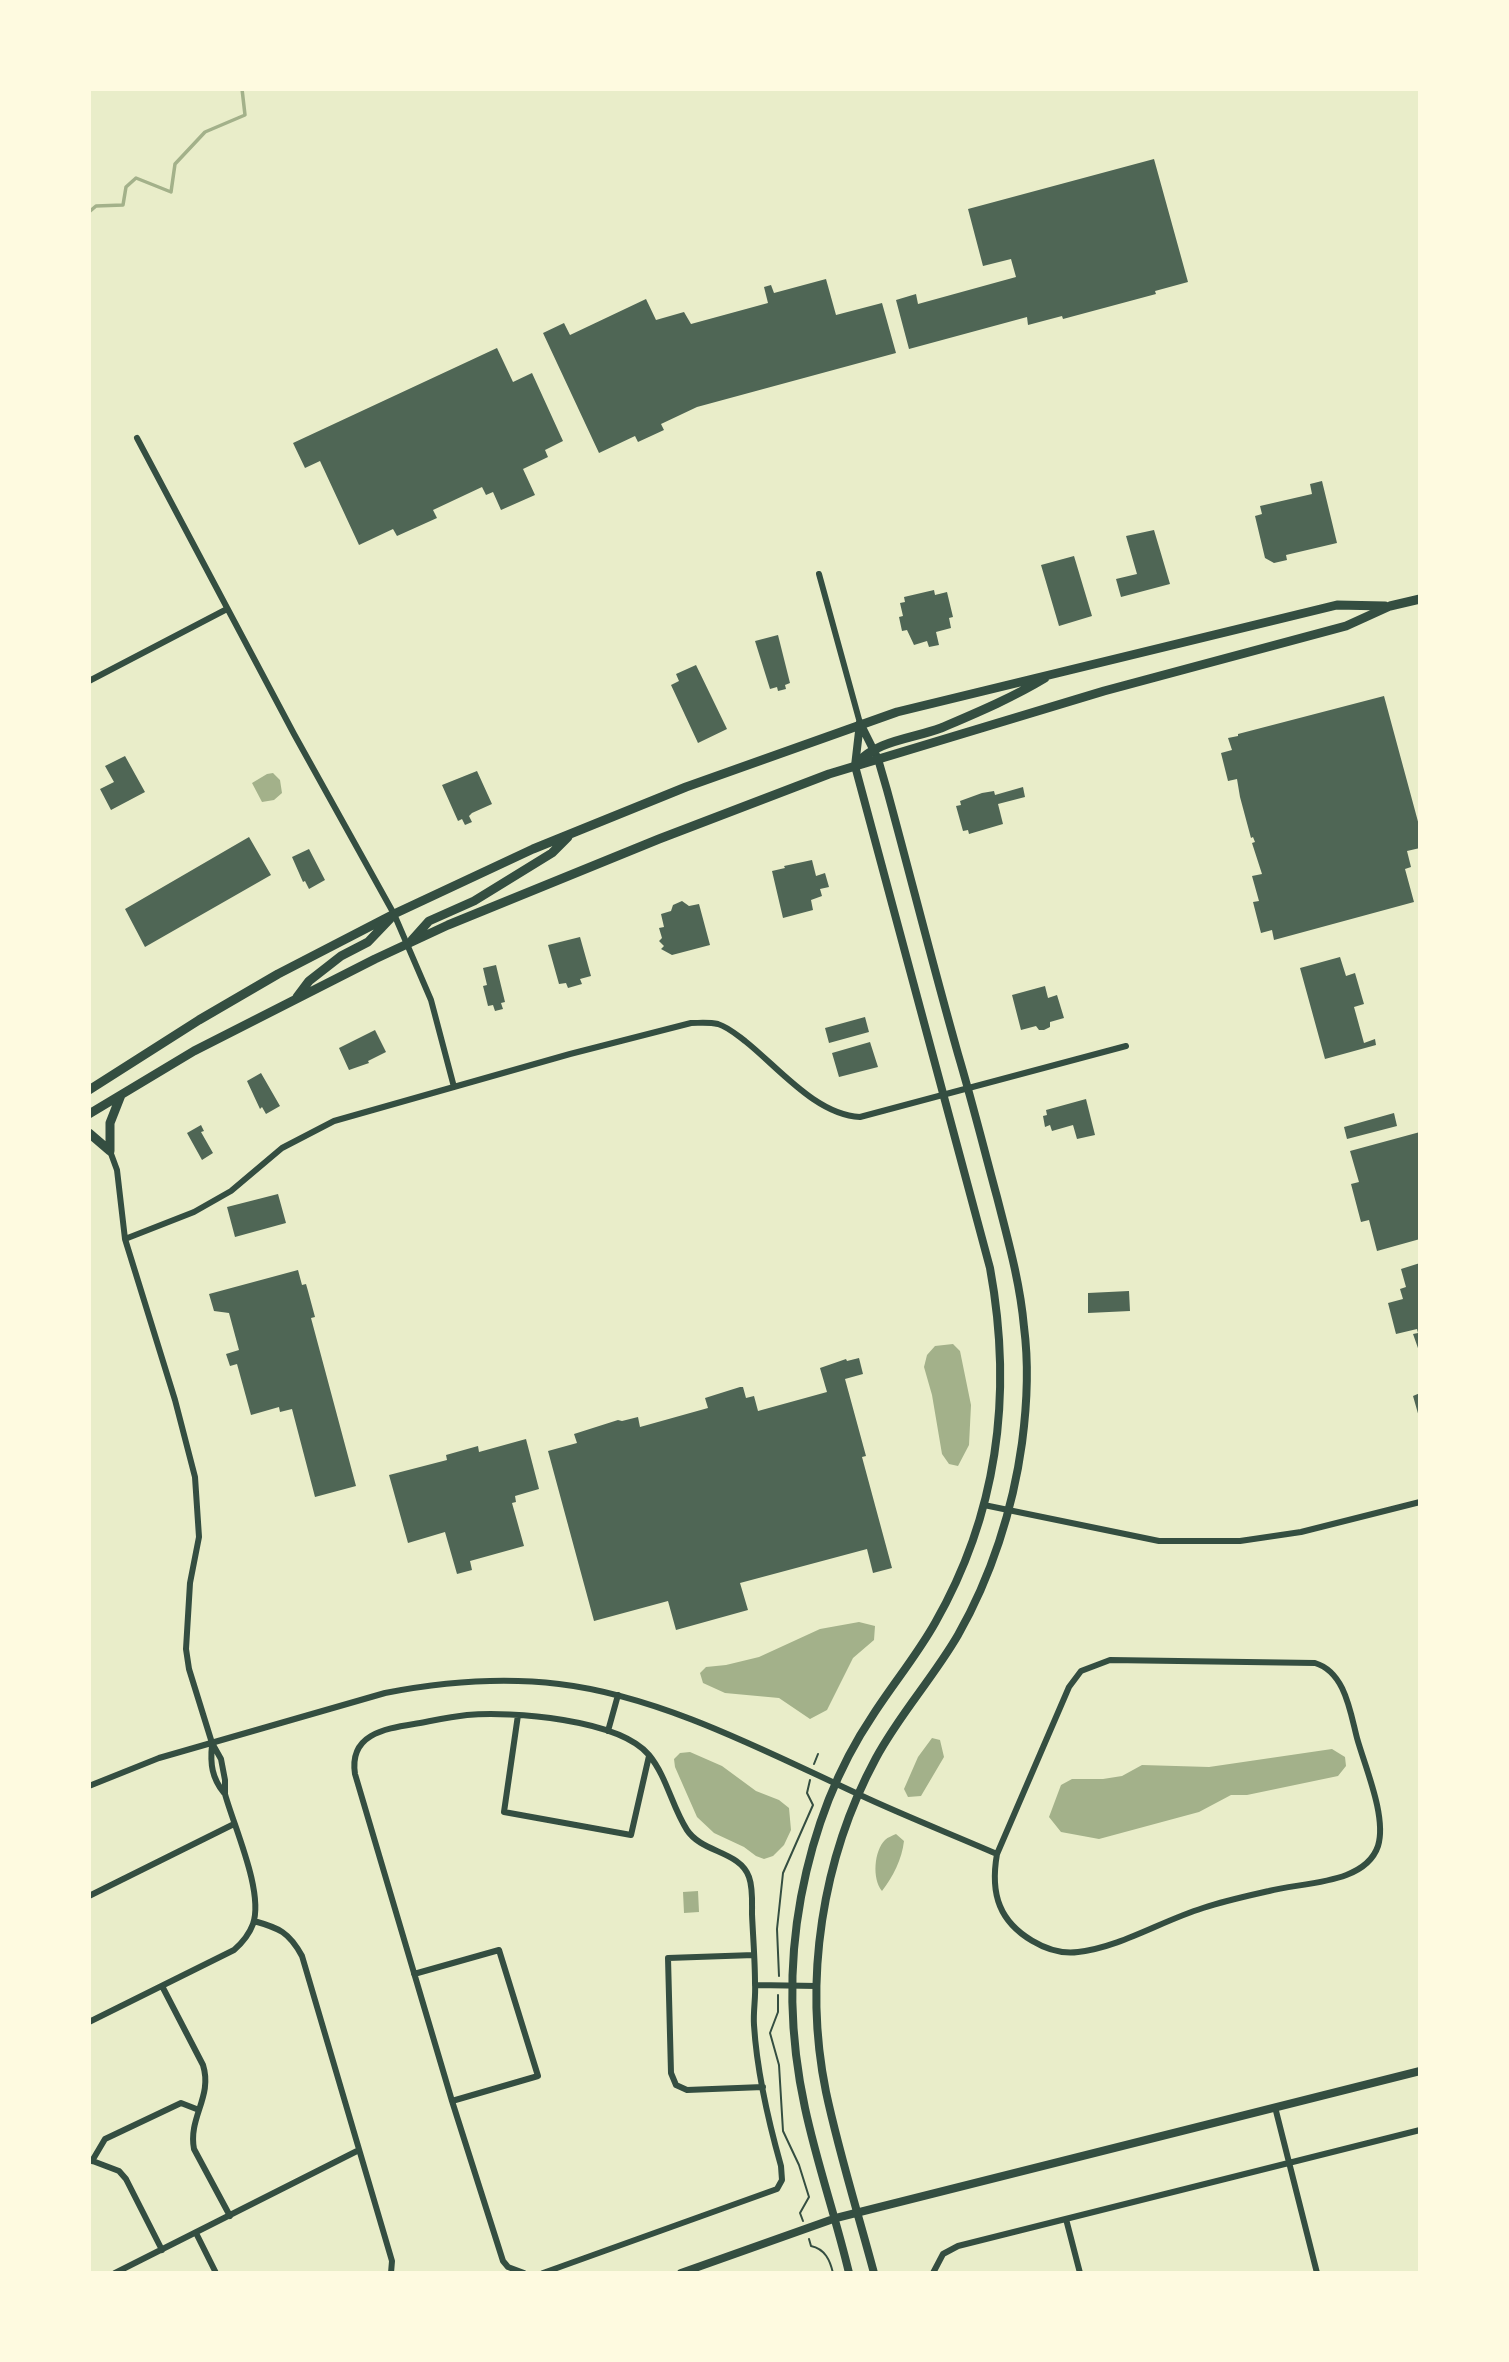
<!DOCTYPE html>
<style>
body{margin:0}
#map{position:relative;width:1509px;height:2362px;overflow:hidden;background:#e9edc9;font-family:"Open Sans",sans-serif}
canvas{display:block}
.frame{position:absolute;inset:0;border:91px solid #fefae0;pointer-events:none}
</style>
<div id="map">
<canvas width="1509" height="2362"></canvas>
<div class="frame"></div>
</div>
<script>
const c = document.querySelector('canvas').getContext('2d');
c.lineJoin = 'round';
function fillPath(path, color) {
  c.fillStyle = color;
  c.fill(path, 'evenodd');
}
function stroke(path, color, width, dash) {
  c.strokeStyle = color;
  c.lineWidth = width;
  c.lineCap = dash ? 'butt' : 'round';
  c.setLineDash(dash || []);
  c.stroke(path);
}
fillPath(new Path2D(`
 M 273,773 L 280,780 L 282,793 L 274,800 L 262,802 L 252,783 L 267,774 Z
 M 953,1344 L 960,1351 L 971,1405 L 969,1445 L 958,1466 L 949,1464 L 942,1454 L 932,1395 L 924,1367 L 927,1355 L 935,1346 Z
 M 859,1622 L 875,1626 L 874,1640 L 853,1658 L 827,1710 L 810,1719 L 779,1698 L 725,1693 L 703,1683 L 700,1673 L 706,1667 L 726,1665 L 759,1657 L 820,1629 Z
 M 932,1738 L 940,1740 L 944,1757 L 921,1796 L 908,1797 L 904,1789 L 918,1757 Z
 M 1332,1749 L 1345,1757 L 1346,1766 L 1338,1776 L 1247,1795 L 1231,1795 L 1199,1812 L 1099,1839 L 1061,1832 L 1049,1817 L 1061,1785 L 1072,1779 L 1103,1779 L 1122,1776 L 1142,1765 L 1209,1767 Z
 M 690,1752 L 722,1766 L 756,1791 L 779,1800 L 789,1808 L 791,1830 L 784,1845 L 773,1856 L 764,1859 L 756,1856 L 744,1847 L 714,1833 L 697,1817 L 675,1767 L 674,1759 L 680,1753 Z
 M 896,1834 L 904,1841 C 902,1859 893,1877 882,1891 C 872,1879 874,1851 885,1840 C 888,1837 892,1836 896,1834 Z
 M 698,1891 L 699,1912 L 684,1913 L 683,1892 Z`), '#a3b18a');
stroke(new Path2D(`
 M 89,212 L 96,206 L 123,205 L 126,187 L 136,178 L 171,192 L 175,164 L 205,132 L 245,115 L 242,89`), '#a3b18a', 3.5);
fillPath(new Path2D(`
 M 1154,159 L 1188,282 L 1155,291 L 1156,294 L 1063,319 L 1062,316 L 1028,325 L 1027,317 L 909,349 L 896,300 L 916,294 L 918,304 L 1016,277 L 1011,259 L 983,266 L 968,209 Z
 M 826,279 L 836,315 L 882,303 L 896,353 L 697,407 L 661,424 L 664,430 L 638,442 L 635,436 L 599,453 L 543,333 L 564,323 L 570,335 L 646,299 L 656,320 L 684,312 L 691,324 L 768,303 L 764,287 L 771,285 L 774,293 Z
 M 497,348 L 513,382 L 532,373 L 563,441 L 545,450 L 548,457 L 523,469 L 535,495 L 501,510 L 493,492 L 486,495 L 482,487 L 433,510 L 437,518 L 397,536 L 393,529 L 359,545 L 320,461 L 305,468 L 293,443 Z
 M 1322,481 L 1337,543 L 1286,555 L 1287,560 L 1274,563 L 1265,558 L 1255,516 L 1262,514 L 1260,506 L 1312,494 L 1310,484 Z
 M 1154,530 L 1170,584 L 1121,597 L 1116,579 L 1137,574 L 1126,536 Z
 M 1074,556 L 1092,616 L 1059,626 L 1041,565 Z
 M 934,590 L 935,595 L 947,592 L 953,617 L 949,618 L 951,628 L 936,632 L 939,645 L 929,647 L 927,641 L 914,645 L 907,630 L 902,631 L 899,617 L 903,616 L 900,603 L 905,602 L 904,597 Z
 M 778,635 L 790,683 L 785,685 L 786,689 L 778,691 L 777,687 L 770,689 L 755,641 Z
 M 696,665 L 727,729 L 698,743 L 671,685 L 679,681 L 676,674 Z
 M 1384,696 L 1420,829 L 1420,848 L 1407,851 L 1411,867 L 1405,869 L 1414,902 L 1274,940 L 1272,930 L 1261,933 L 1253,902 L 1259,901 L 1252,876 L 1262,874 L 1252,843 L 1255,842 L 1253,837 L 1251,838 L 1240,797 L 1237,779 L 1228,781 L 1221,753 L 1232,750 L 1228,738 L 1238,736 L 1238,734 Z
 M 125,756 L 145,792 L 111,810 L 100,789 L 114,782 L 105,766 Z
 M 477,771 L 492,804 L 472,813 L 469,816 L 472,822 L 465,825 L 462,819 L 458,821 L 442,785 Z
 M 1023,787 L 1025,797 L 998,804 L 1003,824 L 969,834 L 968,830 L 963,831 L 956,806 L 961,805 L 960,801 L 982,793 L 994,791 L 995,795 Z
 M 249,837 L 271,875 L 145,947 L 125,909 Z
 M 309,849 L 325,880 L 309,889 L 305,881 L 303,882 L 292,857 Z
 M 812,860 L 816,876 L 825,873 L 829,887 L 820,889 L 822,896 L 811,900 L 813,910 L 783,918 L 772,871 L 785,868 L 784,866 Z
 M 682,901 L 689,906 L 699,904 L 710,945 L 672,955 L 661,949 L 664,946 L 659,941 L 662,938 L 659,928 L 664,927 L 661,914 L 671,911 L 673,905 Z
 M 580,937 L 591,976 L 580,979 L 582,984 L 568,988 L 566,983 L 559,984 L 548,945 Z
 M 1340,957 L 1346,976 L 1355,973 L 1364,1004 L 1354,1007 L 1364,1043 L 1375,1039 L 1376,1045 L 1325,1059 L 1300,968 Z
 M 496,965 L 505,1002 L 501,1003 L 503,1009 L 495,1011 L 493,1005 L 488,1006 L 483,986 L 487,985 L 483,968 Z
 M 1045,986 L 1048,998 L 1057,995 L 1064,1018 L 1050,1022 L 1050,1027 L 1044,1030 L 1039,1030 L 1036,1026 L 1021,1030 L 1012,995 Z
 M 865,1017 L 869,1032 L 829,1043 L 825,1028 Z
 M 375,1030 L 386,1052 L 368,1061 L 369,1063 L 349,1070 L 339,1048 Z
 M 870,1042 L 878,1067 L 839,1077 L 832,1053 Z
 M 261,1073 L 280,1106 L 266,1114 L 262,1107 L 260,1109 L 247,1081 Z
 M 1086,1099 L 1095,1135 L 1077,1139 L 1073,1125 L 1052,1131 L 1050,1125 L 1045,1127 L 1043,1116 L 1047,1115 L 1046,1110 Z
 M 1394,1113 L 1397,1126 L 1347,1139 L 1344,1127 Z
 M 201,1125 L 204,1131 L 201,1132 L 213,1153 L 202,1160 L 187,1133 Z
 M 1420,1132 L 1420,1239 L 1377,1251 L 1369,1220 L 1361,1222 L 1351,1184 L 1359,1182 L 1350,1151 Z
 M 278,1194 L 286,1223 L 235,1237 L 227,1207 Z
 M 1420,1263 L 1420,1351 L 1419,1351 L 1413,1334 L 1418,1333 L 1417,1329 L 1396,1334 L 1388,1303 L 1403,1299 L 1400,1289 L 1406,1287 L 1401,1269 Z
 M 298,1270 L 302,1285 L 306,1284 L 308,1291 L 315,1317 L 311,1318 L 356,1486 L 315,1497 L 292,1409 L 280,1412 L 279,1407 L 251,1415 L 237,1364 L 230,1366 L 226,1354 L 239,1350 L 229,1313 L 214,1311 L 209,1294 Z
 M 1129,1291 L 1130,1311 L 1088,1313 L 1088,1293 Z
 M 859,1358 L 863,1374 L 845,1379 L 866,1456 L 862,1457 L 892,1568 L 873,1573 L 867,1549 L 740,1583 L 748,1610 L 676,1630 L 668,1601 L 594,1621 L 548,1451 L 577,1443 L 574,1434 L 618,1420 L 622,1421 L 638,1417 L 640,1427 L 708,1408 L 705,1398 L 740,1387 L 743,1387 L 746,1398 L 754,1396 L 758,1411 L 827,1392 L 820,1368 L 846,1359 L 847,1361 Z
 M 1420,1393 L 1420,1417 L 1419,1417 L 1413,1396 Z
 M 526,1439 L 539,1489 L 515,1496 L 516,1502 L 512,1503 L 524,1546 L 470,1561 L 472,1570 L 457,1574 L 445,1532 L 408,1543 L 389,1475 L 447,1460 L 446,1455 L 478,1446 L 479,1452 Z`), '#4f6655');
stroke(new Path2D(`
 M 814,1764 L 818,1754
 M 779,1976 L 777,1929 L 783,1873 L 813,1805 L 807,1793 L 810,1780
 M 778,1995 L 778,2012 L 770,2033 L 779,2065 L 783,2131 L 799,2165 L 809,2197 L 800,2213 L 803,2221
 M 809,2239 L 811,2246 C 825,2249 830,2260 833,2273`), '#344e41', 2);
stroke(new Path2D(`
 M 137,438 L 294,734 L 394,914 L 431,1000 L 454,1087
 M 819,574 L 860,723
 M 89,681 L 227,609
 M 125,1239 L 194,1212 L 231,1191 L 282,1148 L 334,1121 L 570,1054 L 691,1023 C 700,1023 709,1022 718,1024 C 728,1027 737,1035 745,1041 C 778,1067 816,1115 860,1117 L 1126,1046
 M 984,1505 L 1159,1541 L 1240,1541 L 1301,1532 L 1420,1502
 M 1110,1660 L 1315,1663 C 1345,1672 1350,1711 1357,1738 C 1365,1767 1387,1817 1378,1846 C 1365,1885 1301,1882 1269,1891 C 1247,1896 1224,1901 1203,1908 C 1161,1921 1121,1947 1078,1952 C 1048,1956 1011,1933 1000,1906 C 993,1889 994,1871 997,1854 L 1069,1687 L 1081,1671 Z
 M 518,1715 L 504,1812 L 631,1835 L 649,1756
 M 608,1731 L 618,1695
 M 212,1745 C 210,1764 212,1778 224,1793
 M 89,1786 L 159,1758 L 385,1693 C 442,1682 501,1677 559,1684 C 661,1696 767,1752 860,1795 C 905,1816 951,1834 997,1854
 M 89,1896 L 234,1824
 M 254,1921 C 279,1928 289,1932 302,1956 L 392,2261 L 391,2273
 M 754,1955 L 668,1958 L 671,2073 L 676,2085 L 687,2090 L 763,2087
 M 414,1974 L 499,1950 L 538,2076 L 452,2101
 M 755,1985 L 817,1986
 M 162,1986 L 203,2065 C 213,2097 188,2117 194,2149 L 230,2216
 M 89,2022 L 234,1950 C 242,1943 249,1935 253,1924 C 264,1892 234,1827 225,1794 L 225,1780 L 221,1759 L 212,1743 L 189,1669 L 186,1649 L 190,1583 L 199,1537 L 195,1477 L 175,1400 L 125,1239 L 117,1170 L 110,1151
 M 1275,2107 L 1317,2273
 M 90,2160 L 119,2171 L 126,2179 L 162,2250
 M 92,2161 L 105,2139 L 181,2103 L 199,2110
 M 1066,2219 L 1080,2273
 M 196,2233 L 216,2273
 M 115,2273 L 359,2150
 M 524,2273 L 508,2267 L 503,2261 L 452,2101 L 355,1774 C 349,1735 383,1729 414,1724 C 431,1721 449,1717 467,1715 C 511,1711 619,1719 649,1755 C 667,1777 672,1807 687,1830 C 702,1853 740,1851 749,1877 C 753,1888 752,1902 752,1914 C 753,1937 755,1960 755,1983 C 756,1997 753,2011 754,2025 C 757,2073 768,2120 781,2166 L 782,2180 L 777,2189 L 543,2273
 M 933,2273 L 943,2254 L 958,2246 L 1420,2130`), '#344e41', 6);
stroke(new Path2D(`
 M 860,723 L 878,759 L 887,790 C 911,878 933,966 958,1054 C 972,1101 984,1149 997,1197 C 1008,1240 1020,1282 1024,1327 C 1029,1365 1027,1405 1022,1443 C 1013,1509 991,1577 958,1635 C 933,1678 899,1715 876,1758 C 822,1858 803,1980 826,2092 C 839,2153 858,2213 874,2273
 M 681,2273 L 836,2218 L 1420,2071
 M 849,2273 C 836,2218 817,2164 805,2108 C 790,2039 788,1967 801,1897 C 813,1833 836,1770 873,1715 C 893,1684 917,1655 935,1623 C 999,1511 1013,1393 990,1268 L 855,766 L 860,723`), '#344e41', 8);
stroke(new Path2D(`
 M 856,764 C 877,740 912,739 941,728 C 976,713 1012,698 1045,678
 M 412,940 L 429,921 L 474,901 L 552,853 L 568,837
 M 297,997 L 309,981 L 341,956 L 368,942 L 390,919
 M 89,1090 L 199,1020 L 278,974 L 394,914 L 533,849 L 686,787 L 897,712 L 1337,605 L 1385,606
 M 89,1114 L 194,1051 L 375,959 L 448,925 L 659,839 L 829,774 L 1104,691 L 1346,626 L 1390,606 L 1420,599
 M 89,1133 L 110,1151
 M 110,1151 L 110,1123 L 121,1095`), '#344e41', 9);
</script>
